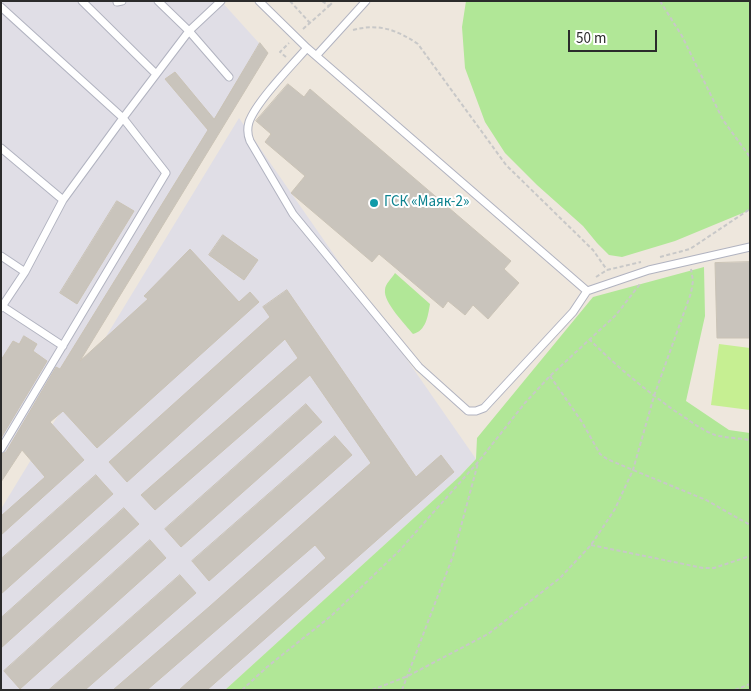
<!DOCTYPE html>
<meta charset="utf-8">
<style>
body{margin:0}
#map{position:relative;width:751px;height:691px;overflow:hidden;background:#eee7dd;font-family:"Source Sans 3",sans-serif}
canvas{display:block}
.frame{position:absolute;inset:0;border:2px solid #2b2b2b;pointer-events:none}
.scale{position:absolute;left:568px;top:30px;width:89px;height:22px;box-sizing:border-box;border:2px solid #2b2b2b;border-top:0;padding-left:6px;font-size:15px;line-height:18px;white-space:nowrap;color:#2b2b2b;-webkit-text-stroke:4px #fff;paint-order:stroke}
</style>
<div id="map">
<canvas width="751" height="691"></canvas>
<div class="frame"></div>
<div class="scale">50 m</div>
</div>
<script>
const c = document.querySelector('canvas').getContext('2d');
c.lineJoin = 'round';
function fillPath(path, color) {
  c.fillStyle = color;
  c.fill(path, 'evenodd');
}
function stroke(path, color, width, dash) {
  c.strokeStyle = color;
  c.lineWidth = width;
  c.lineCap = dash ? 'butt' : 'round';
  c.setLineDash(dash || []);
  c.stroke(path);
}
function label(font, color, halo, rows, align = 'center') {
  c.font = font + ' "Source Sans 3",sans-serif';
  c.lineWidth = 4;
  c.setLineDash([]);
  c.textBaseline = 'middle';
  c.strokeStyle = halo;
  c.fillStyle = color;
  for (const [text, x, y, turn = 0] of rows) {
    c.save();
    c.translate(x, y);
    c.rotate((+turn || 0) * Math.PI / 180);
    c.textAlign = isNaN(turn) ? turn : align;
    if (halo) c.strokeText(text, 0, 0);
    c.fillText(text, 0, 0);
    c.restore();
  }
}
fillPath(new Path2D(`
 M 1,1 L 221,1 L 268,53 L 94,337 L 1,482 Z
 M 239,118 L 476,459 L 460,476 L 225,690 L 1,690 L 1,509 Z`), '#e0dee6');
fillPath(new Path2D(`
 M 466,1 L 750,1 L 750,210 L 675,241 L 622,257 L 609,255 L 597,243 L 583,226 L 537,185 L 505,153 L 485,122 L 465,68 L 462,27 Z
 M 704,267 L 705,316 L 686,401 L 729,430 L 750,433 L 750,690 L 225,690 L 460,476 L 476,459 L 477,438 L 593,297 Z
 M 395,273 L 430,304 C 428,316 426,331 413,334 C 406,325 383,302 385,290 C 385,284 392,278 395,273 Z`), '#b1e797');
fillPath(new Path2D(`
 M 719,344 L 750,348 L 750,410 L 711,405 Z`), '#c6ef92');
const building = new Path2D(`
 M 260,43 L 268,53 L 80,361 L 148,299 L 144,296 L 190,249 L 239,302 L 250,292 L 259,302 L 97,448 L 63,411 L 50,422 L 84,460 L 1,535 L 1,516 L 45,477 L 22,450 L 1,482 L 1,454 L 6,452 L 56,367 L 60,369 L 208,130 L 165,79 L 175,72 L 214,119 Z
 M 288,84 L 304,97 L 310,89 L 511,261 L 504,269 L 519,283 L 488,319 L 473,305 L 465,315 L 448,301 L 443,308 L 379,254 L 372,262 L 291,193 L 305,176 L 265,142 L 271,134 L 256,121 Z
 M 117,201 L 134,211 L 77,304 L 60,293 Z
 M 223,235 L 258,260 L 244,280 L 209,255 Z
 M 750,262 L 750,338 L 717,338 L 715,263 Z
 M 287,290 L 416,477 L 441,455 L 454,472 L 207,690 L 179,690 L 326,558 L 315,545 L 147,690 L 113,690 L 209,607 L 371,463 L 310,375 L 155,510 L 141,495 L 298,358 L 285,339 L 127,482 L 109,462 L 270,317 L 263,307 Z
 M 24,336 L 37,344 L 33,351 L 47,361 L 1,438 L 1,360 L 13,341 L 19,344 Z
 M 306,404 L 322,422 L 181,547 L 165,529 Z
 M 335,436 L 352,455 L 209,581 L 192,561 Z
 M 96,475 L 113,494 L 1,594 L 1,559 Z
 M 124,508 L 139,524 L 1,648 L 1,618 Z
 M 150,540 L 166,558 L 20,689 L 4,671 Z
 M 180,575 L 196,593 L 85,690 L 49,690 Z`);
fillPath(building, '#c9c4bc');
stroke(building, '#cac3b6', 1);
const service = new Path2D(`
 M 82,1 L 156,74
 M 158,1 L 189,31 L 229,77
 M 259,1 L 307,48 L 587,291
 M 117,2 L 122,1
 M 1,7 L 123,118 L 63,200 L 25,272
 M 307,48 C 292,65 256,102 249,122 C 247,129 247,134 250,141 L 293,214 L 419,367 L 468,411 L 476,411 L 484,408 L 573,312 L 587,291 L 649,270 L 750,247
 M 316,56 L 366,1
 M 1,148 L 63,200
 M 1,256 L 25,272 L 1,308
 M 2,306 L 63,346
 M 1,449 L 166,173 L 123,118 L 189,31 L 221,1`);
stroke(service, '#b1b3c0', 9);
stroke(new Path2D(`
 M 290,1 L 310,23
 M 660,1 L 682,36 L 723,120 L 750,157
 M 329,6 L 334,1
 M 303,29 L 329,6 L 322,1
 M 353,30 C 379,23 397,30 418,44 L 506,165 L 593,250 L 607,270
 M 286,57 L 280,52 L 289,43
 M 660,257 L 690,249 L 750,209
 M 596,277 L 607,270 L 641,262
 M 589,339 C 615,365 644,389 675,411 C 688,419 701,430 715,435 C 726,438 739,438 750,440
 M 550,376 L 582,422 L 600,454 L 607,459 L 633,470 L 706,500 L 750,525
 M 591,545 L 703,568 L 714,568 L 750,556
 M 242,690 L 267,667 L 331,616 L 399,551 L 479,461 L 524,404 L 550,376 L 616,315 L 640,284
 M 372,690 L 408,676 L 488,634 L 560,578 L 591,545 L 615,509 L 633,470 L 654,396 L 691,293 L 693,281 L 691,269
 M 402,690 L 453,556 L 478,463
 M 735,690 L 750,684`), '#c8c8c8', 2, [4, 2.5]);
stroke(service, '#fff', 7);
for (const [x, y, r, color] of [
 [374,203,5,"#0f9aa8"]
]) {
  const dot = new Path2D();
  dot.arc(x, y, r, 0, 2 * Math.PI);
  c.fillStyle = color;
  c.fill(dot);
  stroke(dot, '#fff', 2);
}
label('15px', '#0d838f', '#fff', [
 ["ГСК «Маяк-2»",384,203]
], 'left');
</script>
